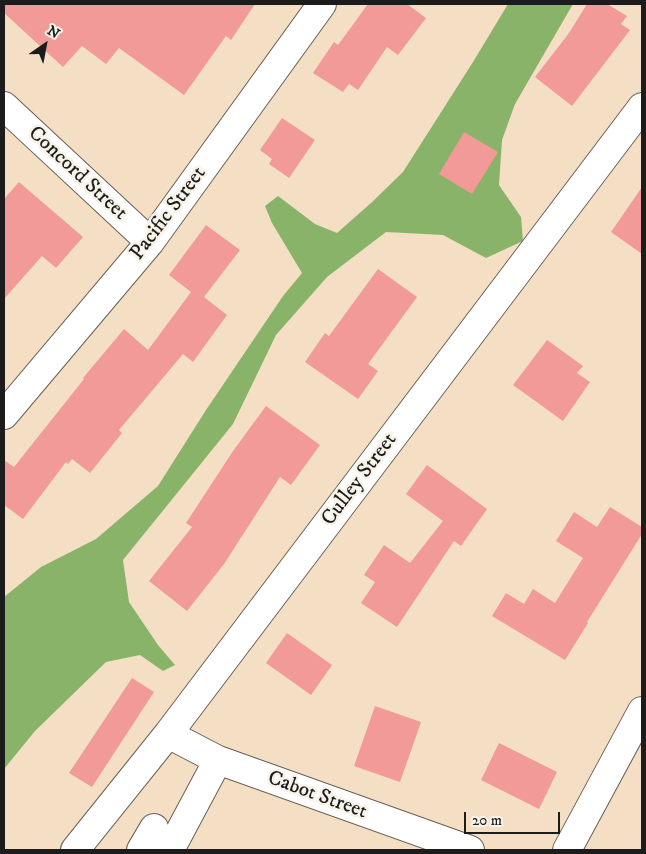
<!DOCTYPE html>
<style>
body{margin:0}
#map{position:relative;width:646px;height:854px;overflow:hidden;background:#f4dfc5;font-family:"IM FELL DW Pica",serif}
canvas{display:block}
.frame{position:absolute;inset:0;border:5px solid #1c1c1c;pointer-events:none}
.north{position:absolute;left:20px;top:20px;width:50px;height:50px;-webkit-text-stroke:4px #f7f3e8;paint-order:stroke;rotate:33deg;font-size:14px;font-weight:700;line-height:20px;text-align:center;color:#1c1c1c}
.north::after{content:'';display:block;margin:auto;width:18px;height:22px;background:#1c1c1c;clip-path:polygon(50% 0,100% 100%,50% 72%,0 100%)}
.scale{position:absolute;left:464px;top:812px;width:96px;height:22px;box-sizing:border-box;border:2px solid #1c1c1c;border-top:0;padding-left:6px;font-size:15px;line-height:18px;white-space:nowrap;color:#1c1c1c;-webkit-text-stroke:4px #f7f3e8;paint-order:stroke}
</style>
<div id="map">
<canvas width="646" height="854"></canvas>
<div class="frame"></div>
<div class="north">N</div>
<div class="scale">20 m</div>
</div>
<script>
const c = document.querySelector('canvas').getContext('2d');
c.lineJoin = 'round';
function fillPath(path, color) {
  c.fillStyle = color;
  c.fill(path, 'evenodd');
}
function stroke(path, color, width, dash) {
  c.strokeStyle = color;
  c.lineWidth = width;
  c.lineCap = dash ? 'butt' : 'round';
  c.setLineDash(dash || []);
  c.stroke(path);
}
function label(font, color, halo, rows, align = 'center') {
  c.font = font + ' "IM FELL DW Pica",serif';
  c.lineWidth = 5;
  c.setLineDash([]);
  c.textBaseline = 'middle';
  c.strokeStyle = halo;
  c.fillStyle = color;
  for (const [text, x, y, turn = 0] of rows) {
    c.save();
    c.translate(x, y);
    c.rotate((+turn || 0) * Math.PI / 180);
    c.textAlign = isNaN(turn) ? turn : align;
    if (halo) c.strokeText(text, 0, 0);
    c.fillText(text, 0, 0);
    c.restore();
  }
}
fillPath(new Path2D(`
 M 508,4 L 573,4 L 515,104 L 502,140 L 499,185 L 521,217 L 523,241 L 486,258 L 443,235 L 386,232 L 327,277 L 276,335 L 233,424 L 123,560 L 129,602 L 158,645 L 175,665 L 163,671 L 140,655 L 106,662 L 35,731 L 4,769 L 4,597 L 41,567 L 96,539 L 158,486 L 206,410 L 283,296 L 302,273 L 272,223 L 265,206 L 278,196 L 315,224 L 337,233 L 371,203 L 403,172 L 473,62 Z`), '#8ab36a');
fillPath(new Path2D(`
 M 4,4 L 255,4 L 231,40 L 226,36 L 184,95 L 119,48 L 106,64 L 82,46 L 63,67 L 4,13 Z
 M 368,4 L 407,4 L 426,18 L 398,55 L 387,47 L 358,90 L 349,84 L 343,92 L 313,73 L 334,42 L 338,45 Z
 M 587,4 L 607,4 L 627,16 L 621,24 L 630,30 L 572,106 L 535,77 L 569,33 Z
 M 282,118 L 315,140 L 289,178 L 269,164 L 272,159 L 260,150 Z
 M 464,132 L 498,152 L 472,194 L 439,174 Z
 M 19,182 L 83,237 L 56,268 L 42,256 L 4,299 L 4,199 Z
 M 642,187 L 642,254 L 611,232 Z
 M 206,225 L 240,250 L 204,297 L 227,315 L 193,362 L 183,354 L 119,430 L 122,433 L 90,473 L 72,459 L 68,464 L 66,462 L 23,519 L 4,505 L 4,460 L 14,467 L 84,379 L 83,378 L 124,329 L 148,350 L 191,292 L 169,275 Z
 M 378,269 L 417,297 L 368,364 L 378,371 L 358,399 L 305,362 L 325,333 L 329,336 Z
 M 547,340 L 583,366 L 577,373 L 590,382 L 563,421 L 513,385 Z
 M 266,406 L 320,445 L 291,485 L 280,477 L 224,564 L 187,611 L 149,581 L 192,527 L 186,523 L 233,451 Z
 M 427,465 L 487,509 L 461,546 L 454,541 L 397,627 L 361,603 L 375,582 L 364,575 L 384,545 L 410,563 L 443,521 L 406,494 Z
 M 610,507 L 642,527 L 642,534 L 587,622 L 588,623 L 565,660 L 492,616 L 506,593 L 524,604 L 533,589 L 555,603 L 583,558 L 556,541 L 574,512 L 597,527 Z
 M 287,633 L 332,665 L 311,695 L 266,663 Z
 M 132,678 L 154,692 L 92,787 L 69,773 Z
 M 375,706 L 421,722 L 400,782 L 354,766 Z
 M 499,743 L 557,772 L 539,809 L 481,780 Z`), '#f19a97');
const minor = new Path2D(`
 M 4,106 L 150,242
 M 4,415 L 150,242 L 322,4
 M 168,734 L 218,760 L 470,850
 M 75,850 L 168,734 L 642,107
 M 141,850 L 154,828
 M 170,850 L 218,760
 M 567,850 L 642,711`);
stroke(minor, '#686057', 30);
stroke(minor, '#fff', 28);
label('21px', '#1c1c1c', '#f7f3e8', [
 ["Concord Street",77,174,43],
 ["Pacific Street",169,214,-53],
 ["Culley Street",360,480,-53],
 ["Cabot Street",317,796,20]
]);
</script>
